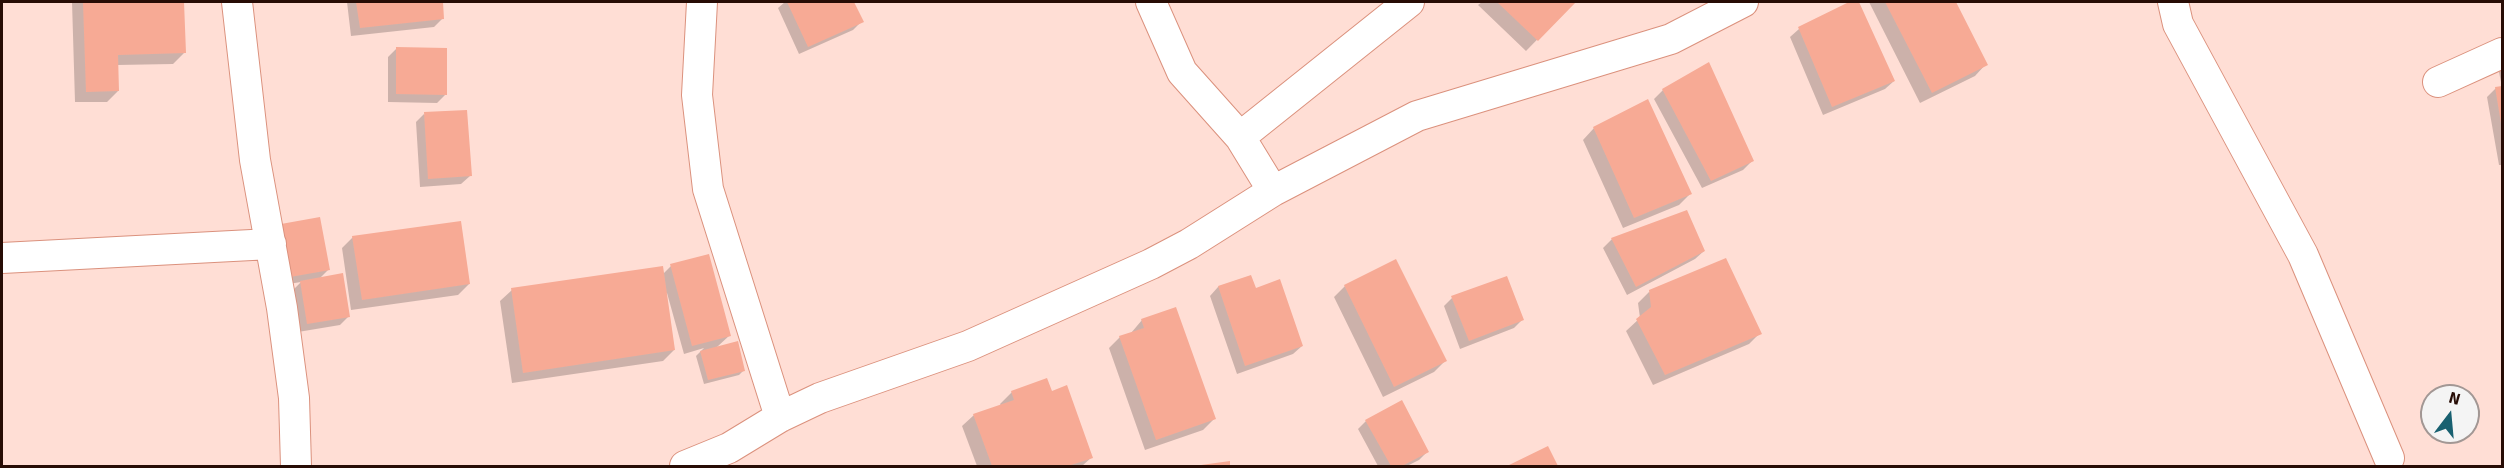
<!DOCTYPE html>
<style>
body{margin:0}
#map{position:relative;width:2504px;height:468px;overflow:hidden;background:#ffded5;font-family:Signika,sans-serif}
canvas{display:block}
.frame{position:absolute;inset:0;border:3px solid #270c05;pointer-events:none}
.north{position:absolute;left:2420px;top:384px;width:60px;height:60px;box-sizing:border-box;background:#f4f4f4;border:2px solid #a29794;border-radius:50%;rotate:16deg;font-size:16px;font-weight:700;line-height:24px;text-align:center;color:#270c05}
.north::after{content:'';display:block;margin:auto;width:21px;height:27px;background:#186070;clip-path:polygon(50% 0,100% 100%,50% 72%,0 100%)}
</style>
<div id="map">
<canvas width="2504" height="468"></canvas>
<div class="frame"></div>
<div class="north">N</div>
</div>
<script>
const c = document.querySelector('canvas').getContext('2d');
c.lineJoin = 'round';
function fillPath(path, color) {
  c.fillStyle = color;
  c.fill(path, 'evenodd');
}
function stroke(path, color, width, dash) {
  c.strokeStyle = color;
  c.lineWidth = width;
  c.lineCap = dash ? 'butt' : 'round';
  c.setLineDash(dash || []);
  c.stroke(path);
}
fillPath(new Path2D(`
 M 72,2 L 183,2 L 184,53 L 173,64 L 117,65 L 118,91 L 107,102 L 75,102 Z
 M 347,2 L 441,2 L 443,18 L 434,27 L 351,36 Z
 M 785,2 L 853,2 L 862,21 L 853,30 L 799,54 L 778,8 Z
 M 1482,2 L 1574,2 L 1526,51 L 1478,5 Z
 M 1852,2 L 1857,2 L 1894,81 L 1885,89 L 1823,115 L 1790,37 L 1799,29 Z
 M 1869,2 L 1954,2 L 1986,64 L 1975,76 L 1920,103 Z
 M 397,48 L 446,94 L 437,103 L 388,102 L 388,57 Z
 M 2502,68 L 2502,165 L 2499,165 L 2487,97 L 2496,88 L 2502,87 L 2499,72 Z
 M 1663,90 L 1752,161 L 1743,170 L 1702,188 L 1654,99 Z
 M 424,114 L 470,176 L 461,184 L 420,187 L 416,122 Z
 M 1594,128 L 1690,194 L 1679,205 L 1623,228 L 1583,140 Z
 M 273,234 L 328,270 L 319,279 L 348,317 L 340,325 L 298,332 L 292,291 L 301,282 L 282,285 Z
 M 353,237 L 469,284 L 458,295 L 351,310 L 342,248 Z
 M 1612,239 L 1704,251 L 1695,259 L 1627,295 L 1603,248 Z
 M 671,266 L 730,335 L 717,347 L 744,370 L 739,375 L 704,384 L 696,356 L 704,348 L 684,354 L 667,293 L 665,293 L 674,350 L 663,361 L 512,383 L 500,301 L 512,290 L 663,274 Z
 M 1250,277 L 1255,289 L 1302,346 L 1293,354 L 1237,374 L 1210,296 L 1218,287 Z
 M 1345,286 L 1445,361 L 1434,372 L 1383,397 L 1334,297 Z
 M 1649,292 L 1760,333 L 1749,344 L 1653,385 L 1626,331 L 1640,318 L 1638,303 Z
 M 1452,298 L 1522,320 L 1514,328 L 1460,349 L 1444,306 Z
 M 1142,320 L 1214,419 L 1203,430 L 1145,450 L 1109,348 L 1120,337 L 1131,333 Z
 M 1012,392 L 1051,393 L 1092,457 L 1082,466 L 977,466 L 962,426 L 974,415 L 1001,406 L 1000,404 Z
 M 1366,421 L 1428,451 L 1419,460 L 1407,466 L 1378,466 L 1358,429 Z
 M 1547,448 L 1556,466 L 1510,466 Z`), '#0003');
fillPath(new Path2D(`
 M 83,2 L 184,2 L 186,53 L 118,55 L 119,91 L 86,92 Z
 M 356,2 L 443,2 L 444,19 L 360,28 Z
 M 787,2 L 854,2 L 864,22 L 808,47 Z
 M 1497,2 L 1576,2 L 1538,41 Z
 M 1849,2 L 1859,2 L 1895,81 L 1832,107 L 1798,27 Z
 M 1885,2 L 1956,2 L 1988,65 L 1932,93 Z
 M 396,47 L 447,48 L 447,95 L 396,94 Z
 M 1709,62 L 1754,161 L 1711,181 L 1662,89 Z
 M 2502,86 L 2502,123 L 2501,123 L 2495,87 Z
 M 1648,99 L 1692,194 L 1634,218 L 1593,127 Z
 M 467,110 L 472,176 L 428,179 L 424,112 Z
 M 1687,210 L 1705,251 L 1636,287 L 1611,238 Z
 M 320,217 L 330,270 L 290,277 L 281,224 Z
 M 461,221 L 470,284 L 362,300 L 352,236 Z
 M 709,254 L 731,336 L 692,346 L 670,264 Z
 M 1726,258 L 1762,334 L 1665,375 L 1636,319 L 1651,307 L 1649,290 Z
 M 1396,259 L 1447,361 L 1394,387 L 1344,285 Z
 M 663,266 L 675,350 L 523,373 L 511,288 Z
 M 343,273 L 350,317 L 307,324 L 300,281 Z
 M 1251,275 L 1256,288 L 1280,279 L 1303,346 L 1245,366 L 1218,286 Z
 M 1507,276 L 1524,320 L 1469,341 L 1451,296 Z
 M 1176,307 L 1216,419 L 1156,440 L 1119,336 L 1144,328 L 1141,319 Z
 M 738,341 L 745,371 L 708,380 L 700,351 Z
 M 1047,378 L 1052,391 L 1067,385 L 1093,458 L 1068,466 L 992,466 L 973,414 L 1014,400 L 1011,391 Z
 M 1402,400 L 1429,452 L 1402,466 L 1391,466 L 1365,420 Z
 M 1548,446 L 1558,466 L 1507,466 Z
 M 1230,461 L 1230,466 L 1201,466 L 1201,465 Z`), '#f7aa95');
const minor = new Path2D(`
 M 237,2 L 255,160 L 282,308 L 294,398 L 296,466
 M 702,2 L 697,95 L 708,189 L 780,417
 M 1151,2 L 1182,72 L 1240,137 L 1273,191
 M 2173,2 L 2178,24 L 2303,255 L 2389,458
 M 2438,82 L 2502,53
 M 1240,137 L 1409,2
 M 2,258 L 271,244
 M 685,466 L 729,448 L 780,417 L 820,398 L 968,346 L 1151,264 L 1189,244 L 1273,191 L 1417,116 L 1671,39 L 1743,2`);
stroke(minor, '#db917d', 32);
stroke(minor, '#fff', 30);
</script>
